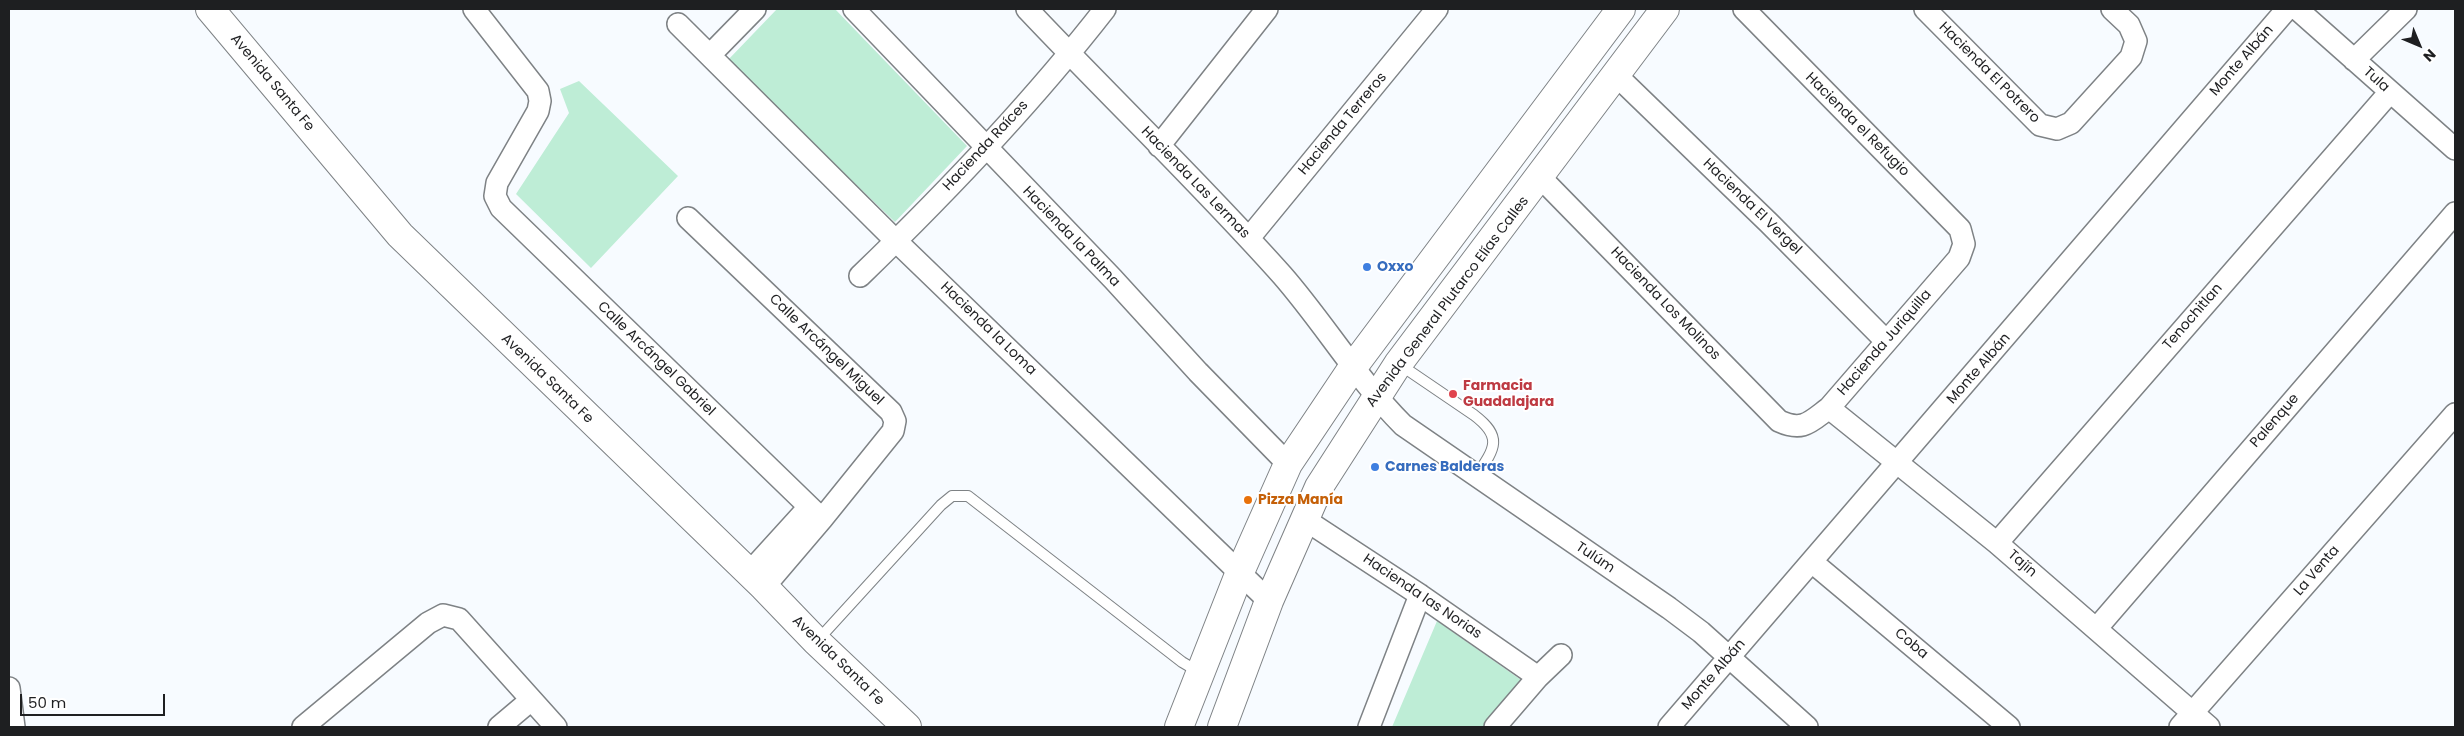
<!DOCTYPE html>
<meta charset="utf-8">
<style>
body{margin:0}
#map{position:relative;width:2464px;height:736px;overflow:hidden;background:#f7fbff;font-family:Poppins,sans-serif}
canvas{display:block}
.frame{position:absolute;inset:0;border:10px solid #1e1f21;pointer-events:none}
.north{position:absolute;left:2394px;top:20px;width:50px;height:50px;-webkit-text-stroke:4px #fff;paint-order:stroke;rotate:135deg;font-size:14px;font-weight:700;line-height:20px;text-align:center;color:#1e1f21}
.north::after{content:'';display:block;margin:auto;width:18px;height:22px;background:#1e1f21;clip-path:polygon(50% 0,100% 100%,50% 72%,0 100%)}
.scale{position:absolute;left:20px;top:694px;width:145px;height:22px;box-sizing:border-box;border:2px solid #1e1f21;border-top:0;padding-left:6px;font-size:15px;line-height:18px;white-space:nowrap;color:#1e1f21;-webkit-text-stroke:4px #fff;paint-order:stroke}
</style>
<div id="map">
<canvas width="2464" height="736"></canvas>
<div class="frame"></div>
<div class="north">N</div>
<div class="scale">50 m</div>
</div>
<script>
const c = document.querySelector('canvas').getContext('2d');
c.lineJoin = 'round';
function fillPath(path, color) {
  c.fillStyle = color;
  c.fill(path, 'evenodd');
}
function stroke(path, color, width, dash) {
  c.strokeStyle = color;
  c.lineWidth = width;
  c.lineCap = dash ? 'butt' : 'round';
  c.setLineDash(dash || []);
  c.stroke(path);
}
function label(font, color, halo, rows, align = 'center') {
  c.font = font + ' Poppins,sans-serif';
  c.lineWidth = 4;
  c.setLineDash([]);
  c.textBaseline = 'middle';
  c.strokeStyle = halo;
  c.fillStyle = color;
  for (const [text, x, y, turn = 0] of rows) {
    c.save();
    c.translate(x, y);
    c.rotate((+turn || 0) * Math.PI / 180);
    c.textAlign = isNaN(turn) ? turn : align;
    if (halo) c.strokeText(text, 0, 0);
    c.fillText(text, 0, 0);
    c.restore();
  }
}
fillPath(new Path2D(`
 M 777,9 L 835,9 L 967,146 L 895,222 L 727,61 Z
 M 579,81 L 678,176 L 591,268 L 516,194 L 569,113 L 560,89 Z
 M 1437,621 L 1524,682 L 1486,727 L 1392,727 Z`), '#beedd6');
const lane = new Path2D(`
 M 1399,364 L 1474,415 C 1503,437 1495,448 1477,475
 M 817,641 L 941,505 L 952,496 L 968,496 L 1182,662 L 1199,672`);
const street = new Path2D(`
 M 474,9 L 538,91 L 540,101 L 538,111 L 497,183 L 495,196 L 501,208 L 822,519
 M 854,9 L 1113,279 L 1198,372 L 1288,464
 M 1027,9 C 1111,98 1200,183 1282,275 C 1324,323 1357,379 1403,425 L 1669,608 L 1701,632 L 1807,727
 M 1925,9 L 2040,125 L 2057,129 L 2071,123 L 2131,57 L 2136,41 L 2129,25 L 2112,9
 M 2297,9 L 2455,149
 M 678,24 L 896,241 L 1269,601
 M 710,55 L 755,9
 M 2354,60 L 2406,9
 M 1616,75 L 1769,223 L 1886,341
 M 1159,146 L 1267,9
 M 1540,177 L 1779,421 C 1803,432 1810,422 1829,408 L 1959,258 L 1964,244 L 1960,229 L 1744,9
 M 688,218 L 891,412 L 895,421 L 893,431 L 822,519 L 764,587
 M 1249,238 L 1437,9
 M 860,276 C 947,192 1031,104 1105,9
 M 1829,408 L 1997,543 L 2209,727
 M 1304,519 L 1420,595 L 1538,677
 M 1997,543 L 2390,92
 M 1812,562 L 2009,727
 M 749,573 L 809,507
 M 2096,629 L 2455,213
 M 9,688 L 14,727
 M 303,727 L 428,623 L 443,615 L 459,619 L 556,727
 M 499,727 L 531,700
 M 1369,727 L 1420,595
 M 1495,727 L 1538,677 L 1561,655
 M 1669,727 L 2287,9
 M 2180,727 L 2455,414`);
const secondary = new Path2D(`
 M 210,9 L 400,235 L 764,587 L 816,641 L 907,727
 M 1179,727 L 1240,572 L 1288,464 L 1353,367 L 1621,9
 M 1222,727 L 1269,601 L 1319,487 L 1398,364 L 1665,9`);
stroke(lane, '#7e8285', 12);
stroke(street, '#7e8285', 24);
stroke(secondary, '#7e8285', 30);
stroke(lane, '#fff', 10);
stroke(street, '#fff', 21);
stroke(secondary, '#fff', 28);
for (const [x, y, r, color] of [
 [1367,267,5,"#3f7fe0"],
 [1453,394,5,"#e0444e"],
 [1375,467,5,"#3f7fe0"],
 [1248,500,5,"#e8710a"]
]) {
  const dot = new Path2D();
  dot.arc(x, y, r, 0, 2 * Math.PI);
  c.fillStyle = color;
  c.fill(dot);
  stroke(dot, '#fff', 2);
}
label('14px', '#1e1f21', '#fff', [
 ["Monte Albán",2242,61,-49],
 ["Hacienda El Potrero",1989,73,45],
 ["Tula",2376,80,42],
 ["Avenida Santa Fe",272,83,50],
 ["Hacienda Terreros",1343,124,-50],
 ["Hacienda el Refugio",1857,125,45],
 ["Hacienda Raíces",986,146,-47],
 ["Hacienda Las Lermas",1195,183,46],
 ["Hacienda El Vergel",1752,207,44],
 ["Hacienda la Palma",1071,237,46],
 ["Avenida General Plutarco Elías Calles",1448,302,-53],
 ["Hacienda Los Molinos",1665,304,46],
 ["Tenochitlan",2193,317,-49],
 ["Hacienda la Loma",988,329,44],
 ["Hacienda Juriquilla",1885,343,-49],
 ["Calle Arcángel Miguel",826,350,44],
 ["Calle Arcángel Gabriel",656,359,44],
 ["Monte Albán",1979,369,-49],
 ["Avenida Santa Fe",547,379,44],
 ["Palenque",2275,421,-49],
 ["Tulúm",1595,558,34],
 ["Tajín",2022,564,41],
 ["La Venta",2317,571,-49],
 ["Hacienda las Norias",1422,597,34],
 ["Coba",1911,644,40],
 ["Avenida Santa Fe",838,661,44],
 ["Monte Albán",1714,675,-49]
]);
label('bold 14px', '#366cbe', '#fff', [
 ["Oxxo",1377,267],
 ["Carnes Balderas",1385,467]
], 'left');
label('bold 14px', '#be3a42', '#fff', [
 ["Farmacia",1463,386],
 ["Guadalajara",1463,402]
], 'left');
label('bold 14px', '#c56008', '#fff', [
 ["Pizza Manía",1258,500]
], 'left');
</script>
